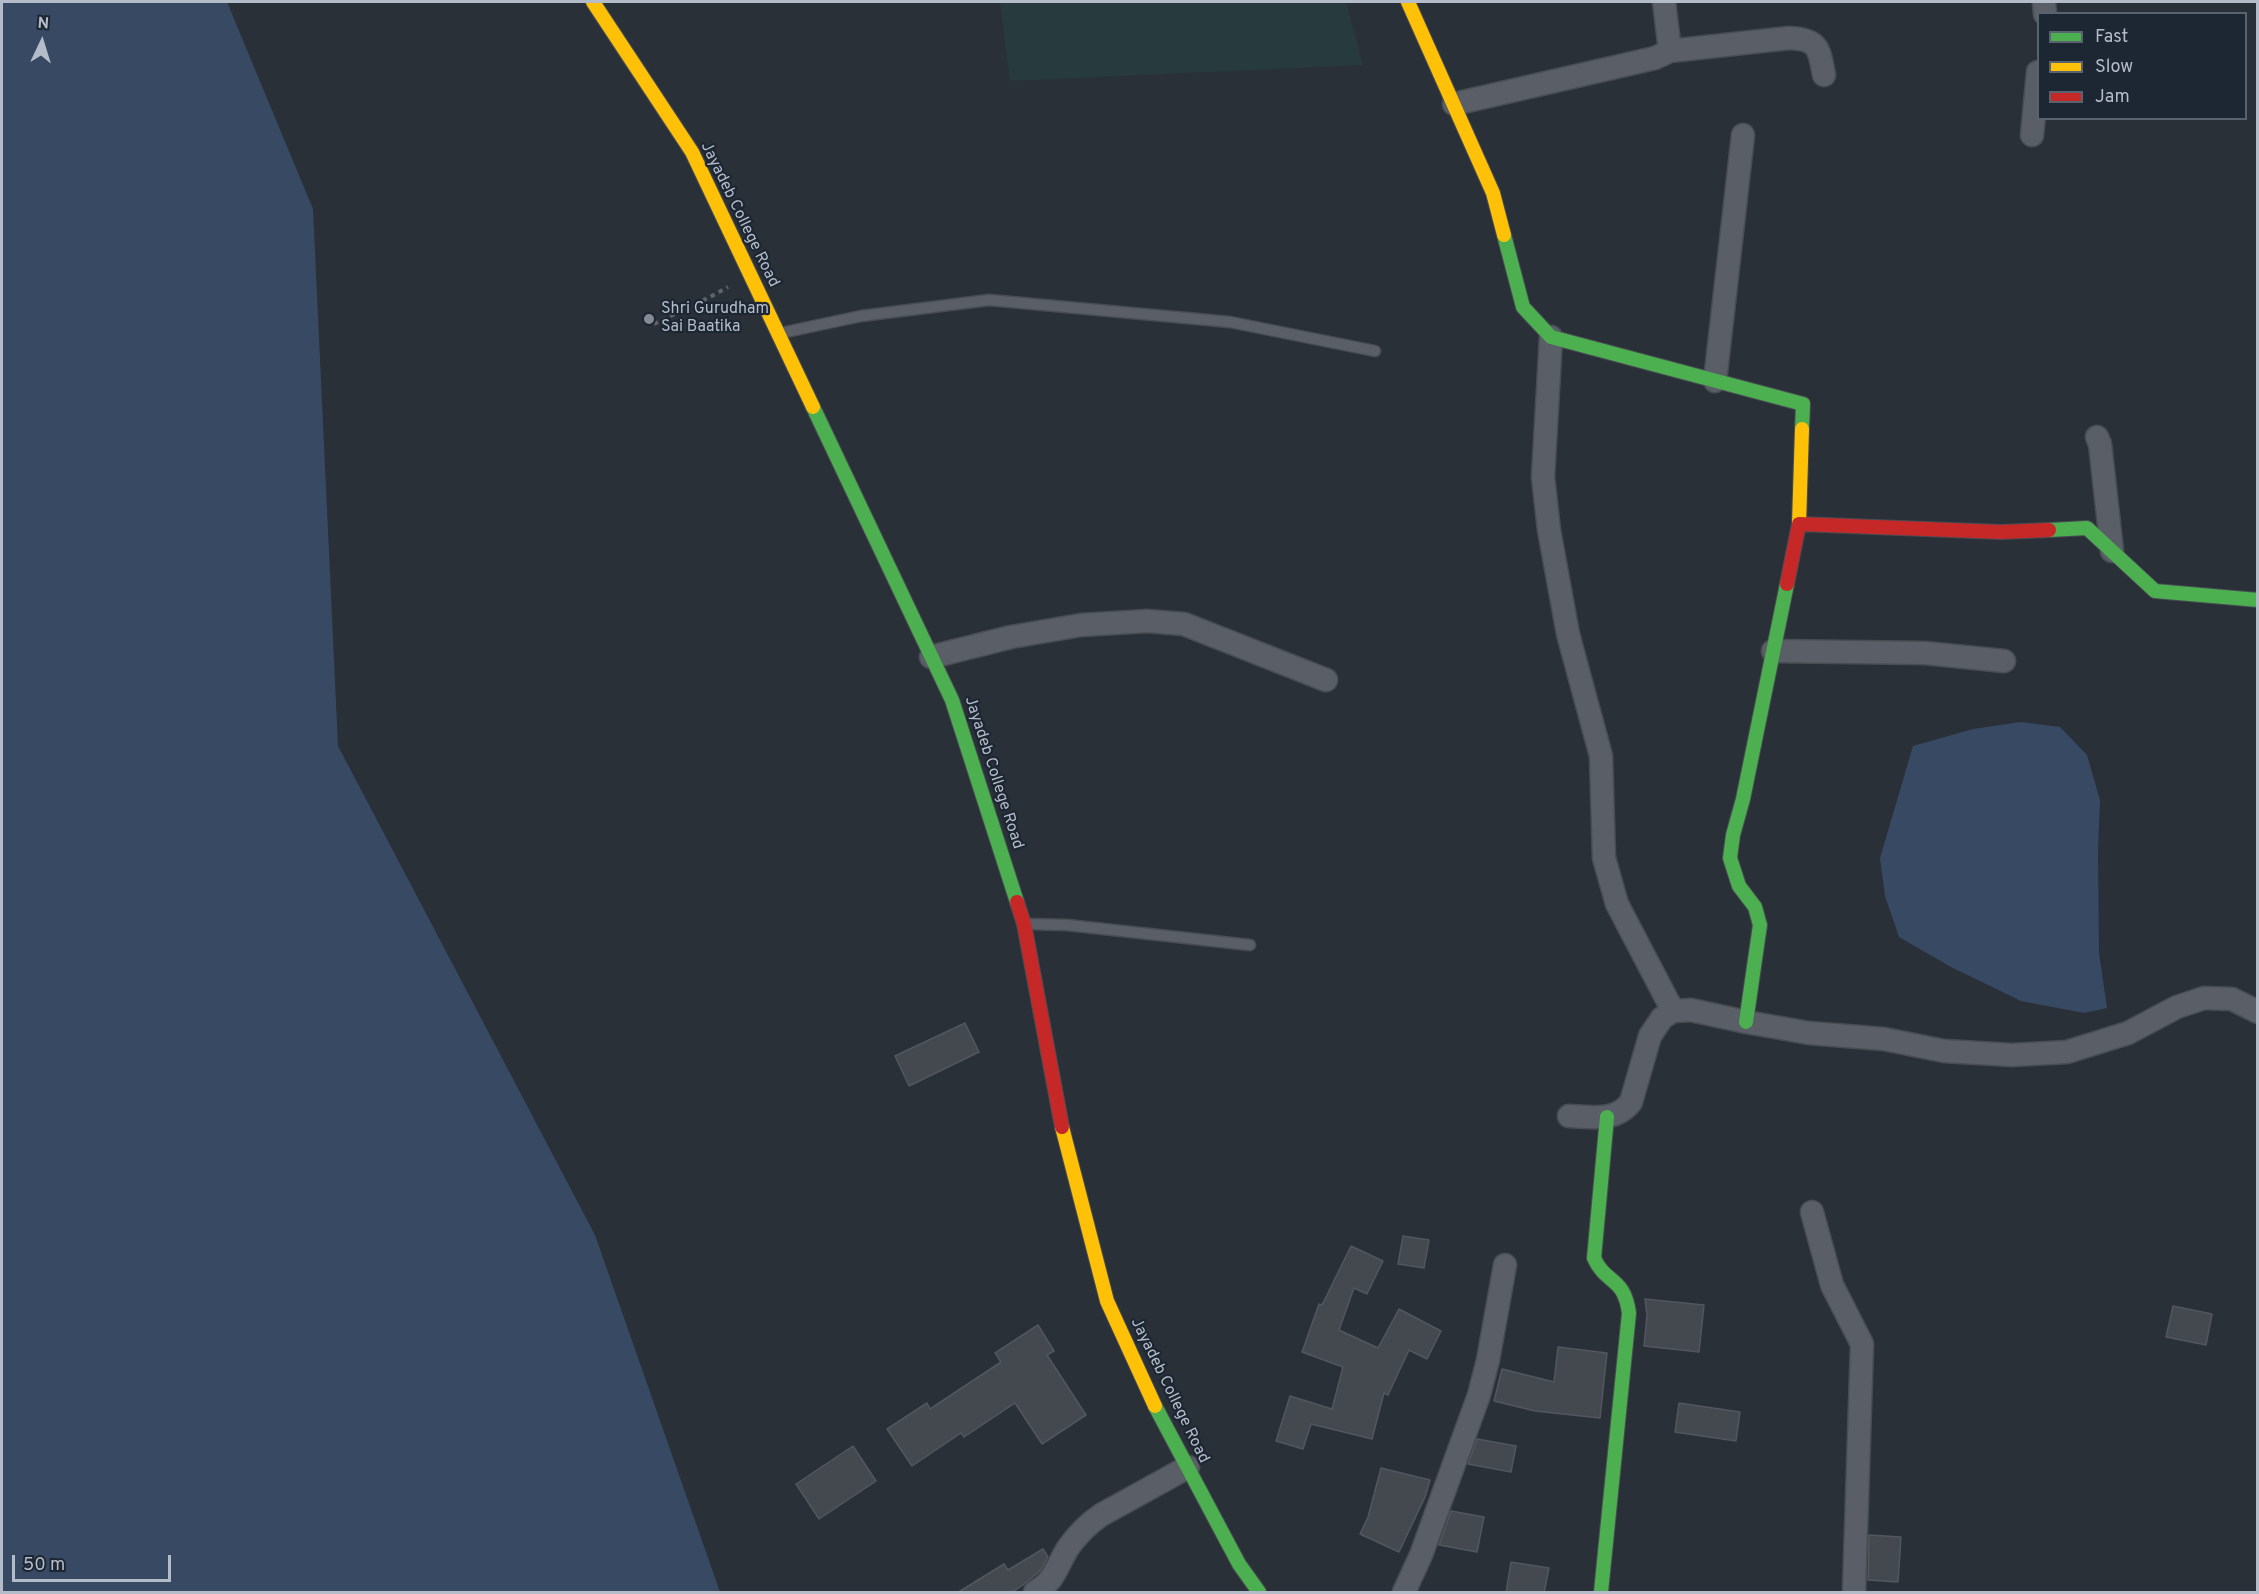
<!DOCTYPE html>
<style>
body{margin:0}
#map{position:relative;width:2259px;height:1594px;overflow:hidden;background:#2a3038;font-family:Overpass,sans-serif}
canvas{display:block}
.frame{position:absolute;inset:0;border:3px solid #b4bcc9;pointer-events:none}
.legend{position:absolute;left:2037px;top:12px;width:210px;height:108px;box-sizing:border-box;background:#1d2633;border:2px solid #59626f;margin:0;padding:8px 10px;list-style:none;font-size:18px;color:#b4bcc9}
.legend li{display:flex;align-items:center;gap:12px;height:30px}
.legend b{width:30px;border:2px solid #59626f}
.north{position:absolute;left:12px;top:12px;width:60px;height:60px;-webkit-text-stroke:4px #1d2633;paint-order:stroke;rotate:4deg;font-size:16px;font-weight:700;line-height:24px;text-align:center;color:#b4bcc9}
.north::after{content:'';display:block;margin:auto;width:21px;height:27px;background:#b4bcc9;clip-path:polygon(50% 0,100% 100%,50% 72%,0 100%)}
.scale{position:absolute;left:12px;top:1555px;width:159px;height:27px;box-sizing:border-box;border:3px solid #b4bcc9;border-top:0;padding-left:8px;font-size:18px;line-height:21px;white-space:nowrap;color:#b4bcc9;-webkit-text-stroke:4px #1d2633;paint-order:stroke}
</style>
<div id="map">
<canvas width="2259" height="1594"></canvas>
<div class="frame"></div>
<ul class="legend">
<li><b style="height:8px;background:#4caf50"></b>Fast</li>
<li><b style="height:8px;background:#ffc107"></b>Slow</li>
<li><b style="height:8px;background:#c62828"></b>Jam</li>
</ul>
<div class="north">N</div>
<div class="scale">50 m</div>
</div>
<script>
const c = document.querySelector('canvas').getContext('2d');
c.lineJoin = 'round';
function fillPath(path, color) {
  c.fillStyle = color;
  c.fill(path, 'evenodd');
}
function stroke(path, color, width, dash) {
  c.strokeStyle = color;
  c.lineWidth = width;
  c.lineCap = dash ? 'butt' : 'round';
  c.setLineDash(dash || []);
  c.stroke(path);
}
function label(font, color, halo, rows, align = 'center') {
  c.font = font + ' Overpass,sans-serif';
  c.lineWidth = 4.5;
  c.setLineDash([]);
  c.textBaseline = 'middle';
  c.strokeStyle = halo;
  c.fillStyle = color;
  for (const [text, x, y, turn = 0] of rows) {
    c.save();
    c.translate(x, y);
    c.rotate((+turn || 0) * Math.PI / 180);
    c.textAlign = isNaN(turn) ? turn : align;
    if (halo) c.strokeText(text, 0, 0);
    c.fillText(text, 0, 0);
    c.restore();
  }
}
fillPath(new Path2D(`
 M 1000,2 L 1346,2 L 1363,65 L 1010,81 Z`), '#273a3e');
fillPath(new Path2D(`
 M 2,2 L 227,2 L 313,209 L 338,746 L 595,1235 L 720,1592 L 2,1592 Z
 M 2021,722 L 2060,727 L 2087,755 L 2100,800 L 2098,851 L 2099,953 L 2107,1008 L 2084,1013 L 2021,1001 L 1951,967 L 1899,937 L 1885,896 L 1880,858 L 1913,746 L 1973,729 Z`), '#384963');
const building = new Path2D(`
 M 965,1023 L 979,1052 L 909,1086 L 895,1056 Z
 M 1403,1236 L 1429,1240 L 1424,1268 L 1398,1264 Z
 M 1351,1246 L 1383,1261 L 1367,1294 L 1354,1288 L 1339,1330 L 1378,1348 L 1399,1309 L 1441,1331 L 1427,1359 L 1409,1350 L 1388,1395 L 1384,1393 L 1372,1439 L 1311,1424 L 1303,1449 L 1276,1441 L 1290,1396 L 1332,1409 L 1343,1367 L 1302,1352 L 1319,1304 L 1322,1305 Z
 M 1645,1299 L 1704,1305 L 1699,1352 L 1644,1346 L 1647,1315 Z
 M 2173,1306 L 2212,1314 L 2206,1345 L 2166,1337 Z
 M 1038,1325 L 1054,1351 L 1047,1355 L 1086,1415 L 1042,1444 L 1015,1403 L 964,1437 L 961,1433 L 912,1466 L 887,1429 L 927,1403 L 930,1409 L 1001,1362 L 995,1353 Z
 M 1558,1347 L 1607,1353 L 1600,1418 L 1535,1411 L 1494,1401 L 1502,1369 L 1554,1382 Z
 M 1679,1403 L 1740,1412 L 1736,1441 L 1675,1432 Z
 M 1477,1439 L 1516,1446 L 1511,1472 L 1468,1464 Z
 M 853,1446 L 876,1481 L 819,1519 L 796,1484 Z
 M 1381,1468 L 1430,1480 L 1425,1497 L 1399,1552 L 1360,1534 L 1368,1517 Z
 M 1451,1511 L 1484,1517 L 1477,1552 L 1439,1545 Z
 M 1869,1535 L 1901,1537 L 1898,1582 L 1868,1580 Z
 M 1043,1549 L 1048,1557 L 1041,1570 L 1023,1585 L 1011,1593 L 957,1593 L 1004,1564 L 1008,1570 Z
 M 1511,1562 L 1549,1568 L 1544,1593 L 1506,1593 Z`);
fillPath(building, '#444950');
stroke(building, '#52575f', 1.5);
const lane = new Path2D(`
 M 781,333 L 861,316 L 989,300 L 1230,322 L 1375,351
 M 1027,924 L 1067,925 L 1250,945`);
const street = new Path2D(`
 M 2044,2 L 2045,14
 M 1670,51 L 1789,38 C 1819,39 1819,49 1824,75
 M 1454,104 L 1655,58 L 1670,51 L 1664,2
 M 2032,135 L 2038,72
 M 1551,337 L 1543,477 L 1549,530 L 1568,634 L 1601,756 L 1604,858 L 1617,904 L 1673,1011
 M 1715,381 L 1743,135
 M 2097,437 L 2100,444 L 2112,551
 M 1773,651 L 1925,653 L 2004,661
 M 931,657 L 1011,637 L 1081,625 L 1147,621 L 1184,624 L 1326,680
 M 1569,1116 C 1592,1117 1616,1122 1631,1102 L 1650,1036 L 1662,1018 L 1673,1011 L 1691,1010 L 1746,1022 L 1809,1033 L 1884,1039 L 1944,1051 L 2012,1055 L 2067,1052 L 2128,1033 L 2177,1007 L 2204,998 L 2232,999 L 2258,1012
 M 1812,1212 L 1832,1285 L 1862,1344 L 1854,1592
 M 1035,1592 C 1056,1580 1056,1567 1068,1548 C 1077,1535 1088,1524 1101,1515 L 1188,1467
 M 1404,1592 L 1421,1555 L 1479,1395 L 1488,1360 L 1505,1265`);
const fast = new Path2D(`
 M 1504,235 L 1523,307 L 1551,337 L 1803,404 L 1802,429
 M 813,407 L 952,700 L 1017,902
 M 2049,530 L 2087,528 L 2155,591 L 2258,600
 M 1746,1022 L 1760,925 L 1755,907 L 1739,886 L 1730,858 L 1733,835 L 1743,799 L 1787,584
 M 1155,1406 L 1239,1564 L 1259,1592
 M 1601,1592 L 1629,1313 C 1624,1276 1606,1285 1594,1258 L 1607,1117`);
const slow = new Path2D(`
 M 593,2 L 692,152 L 813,407
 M 1408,2 L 1493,193 L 1504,235
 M 1799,524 L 1802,429
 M 1062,1127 L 1107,1301 L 1155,1406`);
const jam = new Path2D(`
 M 1787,584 L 1799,524 L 2001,532 L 2049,530
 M 1017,902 L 1024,924 L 1062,1127`);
stroke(lane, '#484c53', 13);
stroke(street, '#484c53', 25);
stroke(fast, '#484c53', 16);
stroke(slow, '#484c53', 16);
stroke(jam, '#484c53', 16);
stroke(new Path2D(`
 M 654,324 L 710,297 L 728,287`), '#5d636a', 4, [4.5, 4.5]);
stroke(lane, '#5a5e66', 10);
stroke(street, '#5a5e66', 22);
stroke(fast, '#4caf50', 14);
stroke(slow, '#ffc107', 14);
stroke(jam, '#c62828', 14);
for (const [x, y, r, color] of [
 [649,319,6,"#848b96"]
]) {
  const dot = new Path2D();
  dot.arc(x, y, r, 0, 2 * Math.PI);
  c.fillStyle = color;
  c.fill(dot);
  stroke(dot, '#1d2633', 2);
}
label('16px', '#b4bcc9', '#1d2633', [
 ["Jayadeb College Road",739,215,64],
 ["Jayadeb College Road",993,773,72],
 ["Jayadeb College Road",1169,1391,64]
]);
label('16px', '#b4bcc9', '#1d2633', [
 ["Shri Gurudham",661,310],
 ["Sai Baatika",661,328]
], 'left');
</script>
